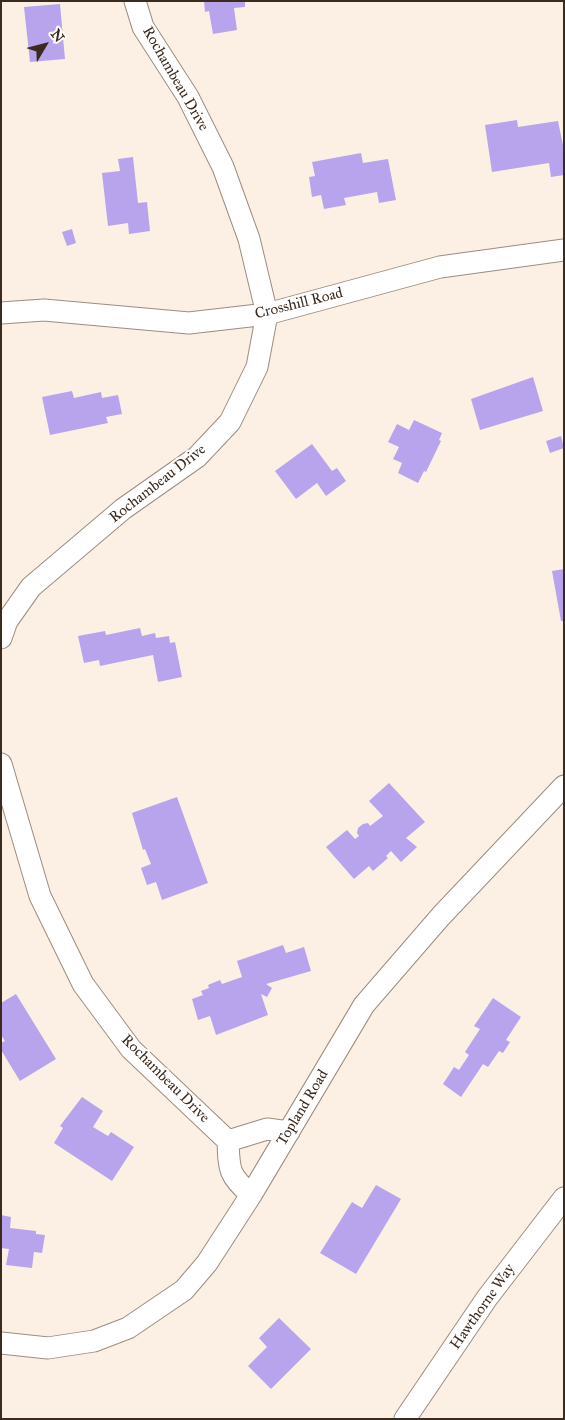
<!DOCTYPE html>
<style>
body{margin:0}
#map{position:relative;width:565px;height:1420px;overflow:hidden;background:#fbf0e3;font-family:"IM FELL Great Primer",serif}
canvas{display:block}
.frame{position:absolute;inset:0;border:2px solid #3b2a1e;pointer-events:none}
.north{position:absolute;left:20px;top:20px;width:50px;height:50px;-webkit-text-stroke:4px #fff;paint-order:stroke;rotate:53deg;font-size:14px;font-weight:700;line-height:20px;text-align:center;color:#3b2a1e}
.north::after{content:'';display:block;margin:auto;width:18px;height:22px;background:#3b2a1e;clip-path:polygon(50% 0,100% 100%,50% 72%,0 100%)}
</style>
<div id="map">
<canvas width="565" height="1420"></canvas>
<div class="frame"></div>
<div class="north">N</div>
</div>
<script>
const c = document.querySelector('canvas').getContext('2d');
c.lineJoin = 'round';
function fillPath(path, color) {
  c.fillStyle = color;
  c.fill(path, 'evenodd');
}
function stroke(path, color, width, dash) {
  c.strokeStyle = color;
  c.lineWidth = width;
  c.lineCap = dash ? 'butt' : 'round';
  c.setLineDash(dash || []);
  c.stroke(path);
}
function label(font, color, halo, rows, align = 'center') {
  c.font = font + ' "IM FELL Great Primer",serif';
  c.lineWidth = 4.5;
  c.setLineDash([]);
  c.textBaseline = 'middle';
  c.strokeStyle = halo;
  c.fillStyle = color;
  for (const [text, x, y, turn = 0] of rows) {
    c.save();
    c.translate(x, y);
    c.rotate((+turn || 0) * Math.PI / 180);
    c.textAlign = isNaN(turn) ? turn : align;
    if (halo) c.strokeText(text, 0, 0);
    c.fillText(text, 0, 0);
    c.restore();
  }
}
fillPath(new Path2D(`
 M 204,1 L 245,1 L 245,7 L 234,8 L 237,30 L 213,34 L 209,11 L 205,12 Z
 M 60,4 L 65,59 L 30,62 L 24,7 Z
 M 517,120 L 518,127 L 558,121 L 564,150 L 564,175 L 551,177 L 549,163 L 492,172 L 485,125 Z
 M 361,153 L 363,163 L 388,159 L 396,200 L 379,203 L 377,192 L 344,198 L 346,205 L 324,209 L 321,195 L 312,197 L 309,177 L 315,176 L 312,162 Z
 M 133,157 L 138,203 L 147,202 L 150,231 L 129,234 L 128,223 L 108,226 L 102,173 L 120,171 L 118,159 Z
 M 72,229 L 76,243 L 67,246 L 62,232 Z
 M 533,377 L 543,411 L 480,430 L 471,399 Z
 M 72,391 L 74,398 L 101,392 L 102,398 L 118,395 L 122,414 L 106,417 L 108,423 L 50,435 L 42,397 Z
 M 414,420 L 442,433 L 439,440 L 441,441 L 426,472 L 424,471 L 418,483 L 398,473 L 402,463 L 393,459 L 399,447 L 388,442 L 397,424 L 409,430 Z
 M 561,436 L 564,448 L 550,453 L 546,441 Z
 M 312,444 L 332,471 L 337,468 L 346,481 L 326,496 L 317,483 L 296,499 L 275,471 Z
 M 564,569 L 564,621 L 561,621 L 552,571 Z
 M 140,628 L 142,636 L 155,633 L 156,638 L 169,636 L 170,643 L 175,642 L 182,677 L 158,682 L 153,655 L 100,666 L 99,660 L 84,663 L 78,636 L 105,631 L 106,635 Z
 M 389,783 L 425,822 L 406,838 L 417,847 L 401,862 L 391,851 L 386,856 L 388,858 L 373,871 L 369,866 L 354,879 L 326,847 L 347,830 L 355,839 L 359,836 L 357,833 L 358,828 L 363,824 L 368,823 L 370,826 L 383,816 L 369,801 Z
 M 177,797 L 208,883 L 162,900 L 156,882 L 147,885 L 141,868 L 151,864 L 145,849 L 143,850 L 132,813 Z
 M 283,945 L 286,953 L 304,947 L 311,971 L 266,984 L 272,988 L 267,997 L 261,994 L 268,1015 L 216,1035 L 210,1016 L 198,1020 L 192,999 L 203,995 L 201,991 L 209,988 L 208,985 L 220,980 L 222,984 L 242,977 L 237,961 Z
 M 16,994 L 56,1059 L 20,1081 L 1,1050 L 1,1043 L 5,1041 L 1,1035 L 1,1003 Z
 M 493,998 L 521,1017 L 506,1040 L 510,1042 L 503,1053 L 499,1051 L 488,1067 L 483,1064 L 461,1097 L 443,1084 L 454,1067 L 459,1070 L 469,1055 L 465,1052 L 480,1029 L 474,1026 Z
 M 82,1097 L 103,1111 L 93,1127 L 108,1136 L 111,1132 L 134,1147 L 112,1181 L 54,1143 L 63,1128 L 60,1126 Z
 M 376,1185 L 401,1199 L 356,1274 L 320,1253 L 352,1202 L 362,1208 Z
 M 1,1215 L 11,1217 L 10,1228 L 36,1231 L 36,1234 L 45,1235 L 42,1253 L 34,1252 L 32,1268 L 6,1265 L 9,1249 L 1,1248 Z
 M 279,1318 L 311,1349 L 271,1389 L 248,1366 L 267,1347 L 259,1338 Z`), '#b7a4ed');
const street = new Path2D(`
 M 1,313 L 44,310 L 189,323 L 267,314 L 440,267 L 564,250
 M 1,638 L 7,621 L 31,587 L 123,509 L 197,457 L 230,422 L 257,367 L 267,314 L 249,239 L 223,167 L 188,97 L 143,27 L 135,1
 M 1,764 L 40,896 L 83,984 L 131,1049 L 228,1141 L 267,1129 L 289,1132
 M 228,1141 C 229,1171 229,1175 251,1195
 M 1,1343 L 48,1348 L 94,1341 L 128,1328 L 184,1290 L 207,1263 L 251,1195 L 364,1005 L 441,916 L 564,786
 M 405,1419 L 487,1298 L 564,1198`);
stroke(street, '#9b8d80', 23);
stroke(street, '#fff', 21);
label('15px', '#3b2a1e', '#fff', [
 ["Rochambeau Drive",175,79,60],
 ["Crosshill Road",299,304,-14],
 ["Rochambeau Drive",158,484,-38],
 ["Rochambeau Drive",165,1079,45],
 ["Topland Road",303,1108,-59],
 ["Hawthorne Way",483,1307,-55]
]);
</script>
